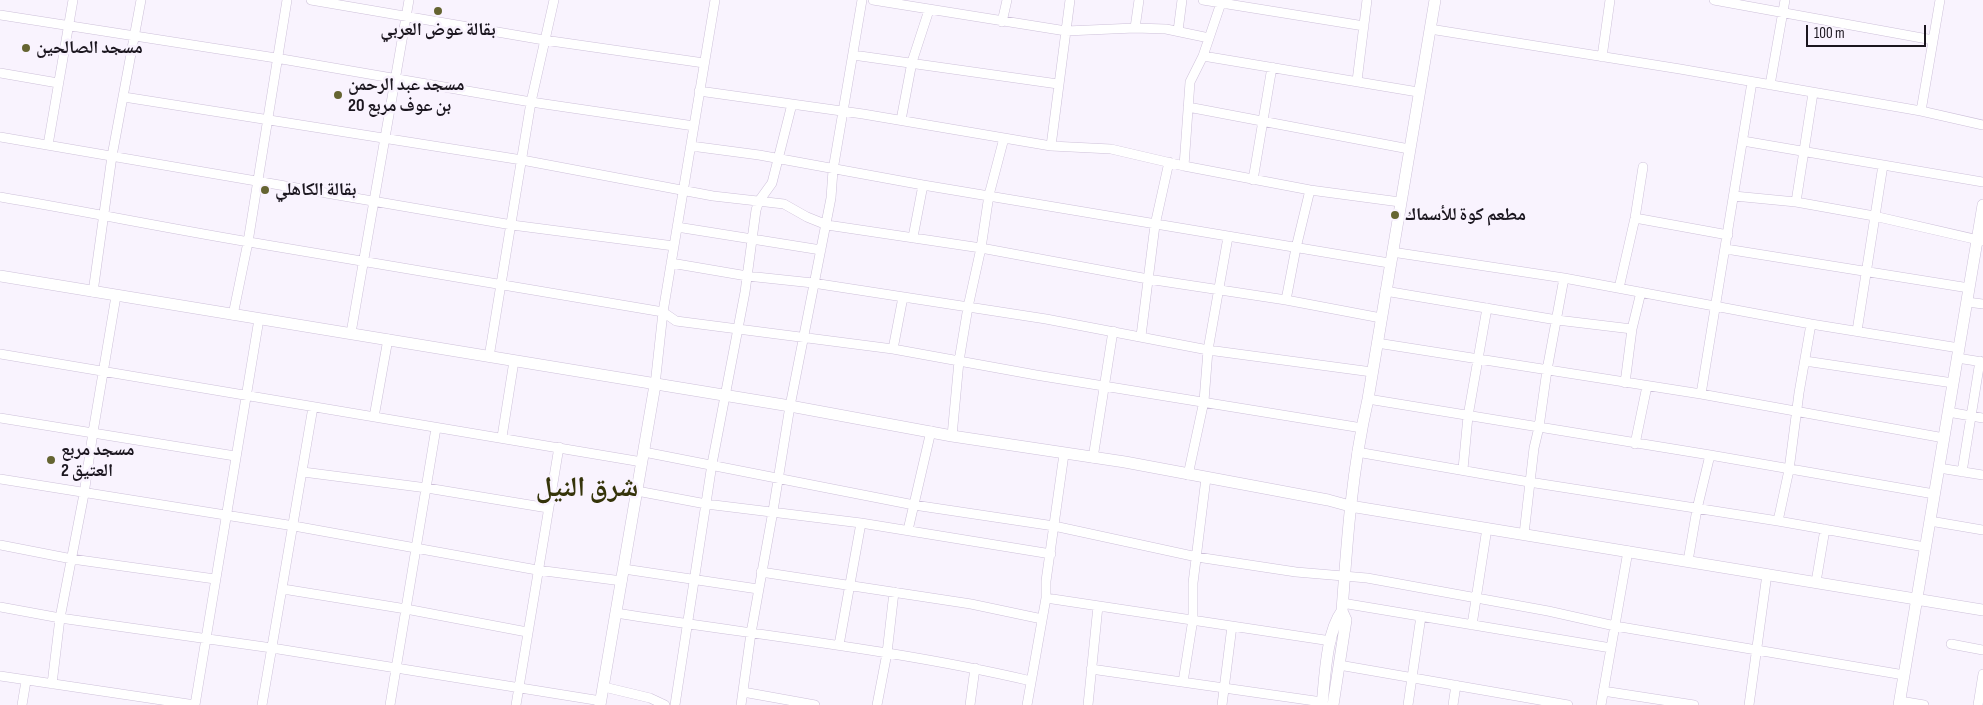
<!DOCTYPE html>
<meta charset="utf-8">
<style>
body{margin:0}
#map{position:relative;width:1983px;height:705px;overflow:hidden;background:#f9f3fe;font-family:"Sofia Sans Condensed",sans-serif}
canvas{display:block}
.scale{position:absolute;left:1806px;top:25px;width:120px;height:22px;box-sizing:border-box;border:2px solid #1b161f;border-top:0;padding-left:6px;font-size:15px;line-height:18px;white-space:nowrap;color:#1b161f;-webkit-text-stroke:4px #f9f3fe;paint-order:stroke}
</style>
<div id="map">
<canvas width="1983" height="705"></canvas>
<div class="scale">100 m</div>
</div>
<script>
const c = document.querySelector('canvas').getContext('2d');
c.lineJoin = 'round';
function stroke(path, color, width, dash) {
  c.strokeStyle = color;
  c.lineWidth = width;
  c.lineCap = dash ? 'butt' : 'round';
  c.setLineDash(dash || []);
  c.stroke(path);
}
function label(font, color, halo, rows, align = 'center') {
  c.font = font + ' "Sofia Sans Condensed","Noto Naskh Arabic",sans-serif';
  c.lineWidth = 5;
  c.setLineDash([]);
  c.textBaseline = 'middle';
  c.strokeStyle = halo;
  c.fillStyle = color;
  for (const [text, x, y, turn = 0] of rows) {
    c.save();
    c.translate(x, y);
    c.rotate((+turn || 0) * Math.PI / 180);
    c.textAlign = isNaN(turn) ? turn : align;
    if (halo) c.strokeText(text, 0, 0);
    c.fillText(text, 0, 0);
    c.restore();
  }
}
const minor = new Path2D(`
 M 311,0 L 544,40 L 704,63
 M 873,0 L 1066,31 L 1135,28 L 1166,29 L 1209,38
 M 1203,0 L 1364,26
 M 1714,0 L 1933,40
 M 0,15 L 276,58 L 531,102 L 694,126
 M 1002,22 L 1007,0
 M 1135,28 L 1139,0
 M 1430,29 L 1680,69 L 1921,111 L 1983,125
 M 1178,31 L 1182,0
 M 853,55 L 1058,84
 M 1203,56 L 1418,92
 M 1602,57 L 1610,0
 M 0,73 L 58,83
 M 1357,81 L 1367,0
 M 1770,85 L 1785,0
 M 699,91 L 863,114 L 1051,146 L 1111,149 L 1184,166 L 1310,190 L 1400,202
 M 124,97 L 522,160 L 713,196 L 784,204 L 807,217 L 827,225 L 981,248 L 1148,279 L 1286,300 L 1381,318
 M 1188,107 L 1409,149
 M 1921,111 L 1940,0
 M 901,120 L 912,62 L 929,10
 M 0,137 L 512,225 L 674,246
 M 1743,141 L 1983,182
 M 48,145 L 73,0
 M 691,146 L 759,155 L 923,185 L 1389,263
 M 1051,146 L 1070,0
 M 1184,166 L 1190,82 L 1203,56 L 1222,0
 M 1253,180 L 1272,67
 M 1734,196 L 1796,202 L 1874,216 L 1983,241
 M 0,197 C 83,211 166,228 249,242 C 387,266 525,288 663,312 L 676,321 L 893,349 L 1036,375 L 1362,428
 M 1796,202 L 1813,93
 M 1635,218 L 1728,235
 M 677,227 L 821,250
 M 913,237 L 923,185
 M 1726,249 L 1969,288
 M 1392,252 L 1564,278 L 1811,324 L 1959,348
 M 671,263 L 747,276 L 813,283 L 1046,319 L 1208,350 L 1372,372
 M 1619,288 L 1635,218 L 1643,167
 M 1385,291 L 1557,320 L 1632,329
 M 93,292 L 112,156 L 141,0
 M 1286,300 L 1296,248 L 1310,190
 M 1967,302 L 1983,304
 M 233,315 L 248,242 L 287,0
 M 1857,331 L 1883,165
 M 351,333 L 409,0
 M 1141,336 L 1155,225 L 1169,162
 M 1377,343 L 1701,394 L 1944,438
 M 893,349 L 903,297
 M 0,354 L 642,462
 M 489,357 L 531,102 L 554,0
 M 1957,358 L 1983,362
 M 1805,361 L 1953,383
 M 1625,383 L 1632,329 L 1641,292
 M 655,385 L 663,312 L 715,0
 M 1701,394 L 1752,82
 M 1368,399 L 1710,455 L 1934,494
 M 1948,412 L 1983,418
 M 374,417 L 388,339
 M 0,418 L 235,456
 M 952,436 L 959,361 L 968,307 L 981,248 L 989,195 L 1004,138
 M 502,437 L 514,361
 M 1635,444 L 1647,386
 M 644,452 L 914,505 L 1054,526 L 1197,557 L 1296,572 L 1367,578 L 1548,611 L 1615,626 L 1904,675
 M 1357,452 L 1529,482 L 1778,521 L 1925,547
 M 1093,458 L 1113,331
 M 1939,468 L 1983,475
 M 1463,469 L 1468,416 L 1487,308
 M 303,472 L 427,488 L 548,508
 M 1962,472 L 1980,361
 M 1188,475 L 1204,401 L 1208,350 L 1228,237
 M 0,479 L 294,526 L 537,570 L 622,581
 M 637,491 L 706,504 L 861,523 L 1051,554
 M 1778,521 L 1789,470 L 1799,393 L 1811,324
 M 1930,521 L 1983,530
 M 908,530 L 931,431
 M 1524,534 L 1534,448 L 1539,427 L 1547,370 L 1564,278
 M 0,545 L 72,559 L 215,579
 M 1688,561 L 1697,509 L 1710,455
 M 624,569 L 758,589
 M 761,572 L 971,604 L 1042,619
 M 1816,582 L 1825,529
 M 283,589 L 406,609 L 527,632
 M 1046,598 L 1331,641
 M 1342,603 L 1611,648
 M 0,607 L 60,618 L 272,648 L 601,701
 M 616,613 C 755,635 894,649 1031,681
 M 1472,625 L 1487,528
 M 1951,644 L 1983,650
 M 839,645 L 861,523
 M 1339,665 L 1568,705
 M 1091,669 L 1322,702
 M 0,676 L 195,705
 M 1183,682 L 1193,619 L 1193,583 L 1206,478
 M 52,684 L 60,618 L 84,494 L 93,432 L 116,296
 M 604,687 L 650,698 L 665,705
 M 1603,691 L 1694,705
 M 743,692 L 815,705
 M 1900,701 L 1924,705
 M 22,705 L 26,681
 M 195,705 L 259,319
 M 262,705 L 313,407
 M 390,705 L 436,428
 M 516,705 L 559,447
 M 675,705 L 712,464 L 745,292 L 756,210 L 759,201 L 772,183 L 792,104
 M 741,705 L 751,633 L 773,511 L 790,406 L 831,198 L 833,170 L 862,0
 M 877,705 L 887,653 L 894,592
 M 970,705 L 975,668
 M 1027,705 L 1046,598 L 1046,581 L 1064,454
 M 1088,705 L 1098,606
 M 1222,705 L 1232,626
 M 1408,705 L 1421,616
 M 1453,705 L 1456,685
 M 1601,705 L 1628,551
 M 1749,705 L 1767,574
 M 1978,705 L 1983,674`);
const tertiary = new Path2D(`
 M 0,276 L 790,406 L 952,436 L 1125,462 L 1328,500 L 1350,506 L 1983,610
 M 600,705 L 655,385
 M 1322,705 C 1325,678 1326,633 1342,611
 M 1333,705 L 1346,620 L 1342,611 C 1347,540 1352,469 1368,399 L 1435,0
 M 1899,705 L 1983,205`);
stroke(minor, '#cdc0d9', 10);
stroke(tertiary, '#cdc0d9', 12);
stroke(minor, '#fff', 9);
stroke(tertiary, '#fff', 11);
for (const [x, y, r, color] of [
 [438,11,5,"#656431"],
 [26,48,5,"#656431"],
 [338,95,5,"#656431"],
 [265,190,5,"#656431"],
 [1395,215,5,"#656431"],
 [51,460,5,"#656431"]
]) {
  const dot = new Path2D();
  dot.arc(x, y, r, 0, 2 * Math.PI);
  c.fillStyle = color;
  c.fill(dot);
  stroke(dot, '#f9f3fe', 2);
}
label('bold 18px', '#1b161f', '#f9f3fe', [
 ["بقالة عوض العربي",438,30,"center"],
 ["مسجد الصالحين",36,48],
 ["مسجد عبد الرحمن",348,85],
 ["بن عوف مربع 20",348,106],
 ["بقالة الكاهلي",275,190],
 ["مطعم كوة للأسماك",1405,215],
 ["مسجد مربع",61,450],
 ["2 العتيق",61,471]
], 'left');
label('bold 28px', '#35340a', '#f9f3fe', [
 ["شرق النيل",587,489]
]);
</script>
